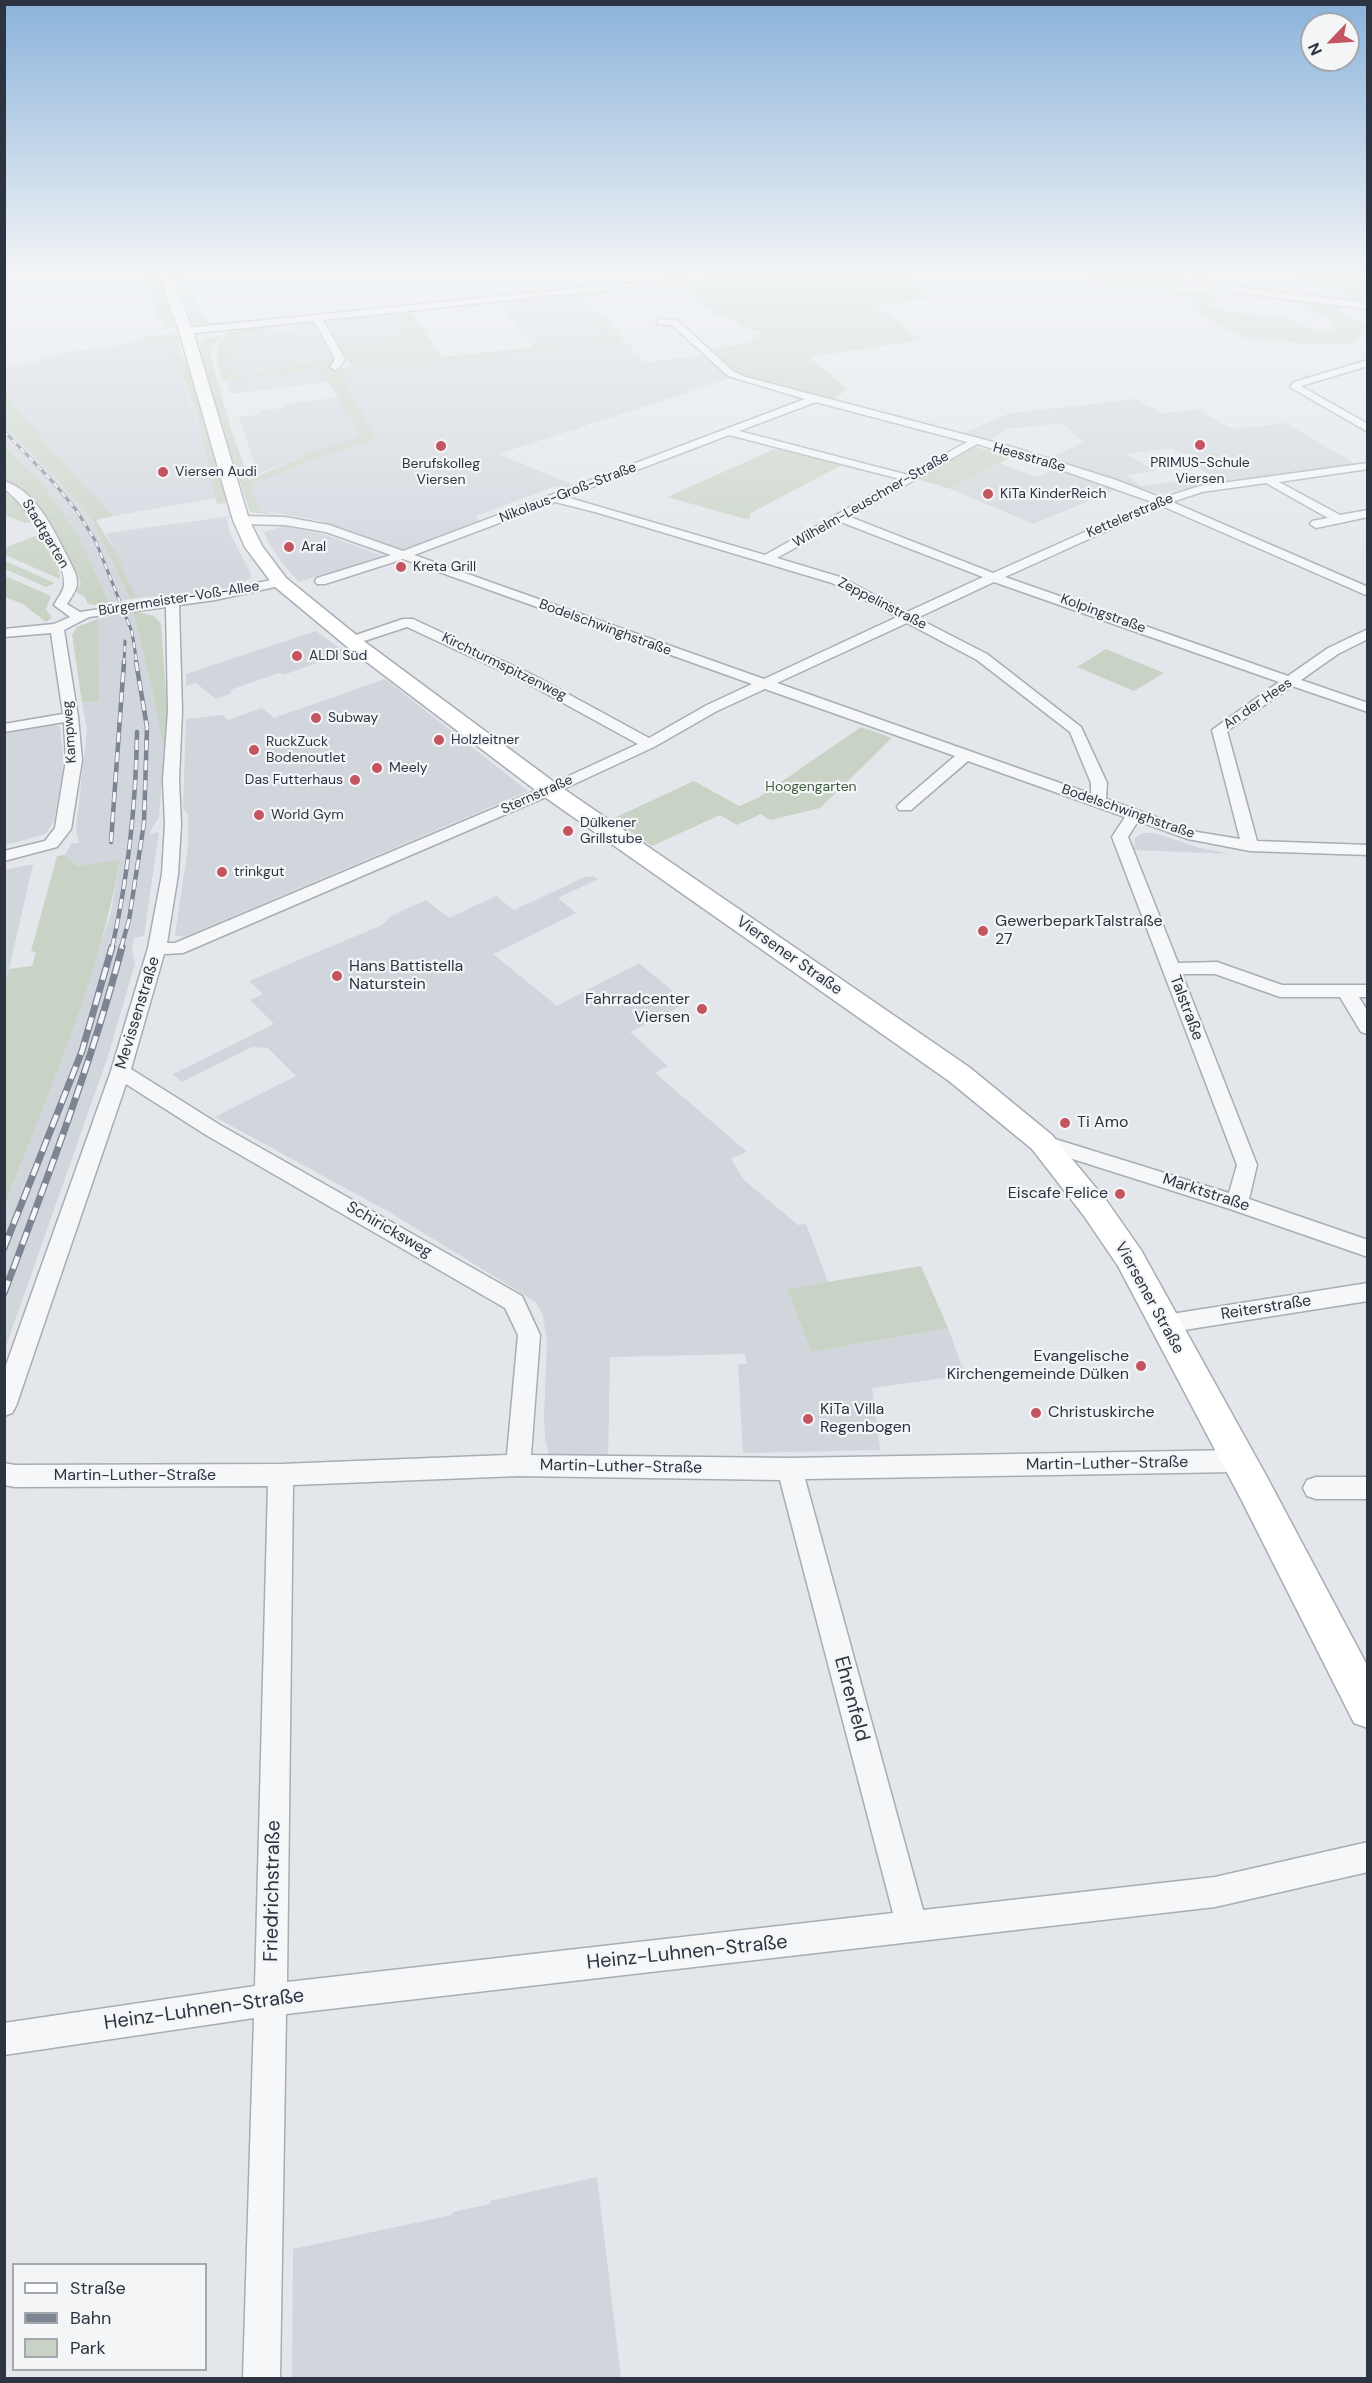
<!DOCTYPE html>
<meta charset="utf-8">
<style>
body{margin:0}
#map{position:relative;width:1372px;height:2383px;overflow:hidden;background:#e3e6ea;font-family:"DM Sans",sans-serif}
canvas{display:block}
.frame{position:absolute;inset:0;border:6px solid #2c3341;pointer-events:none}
.legend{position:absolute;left:12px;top:2263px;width:195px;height:108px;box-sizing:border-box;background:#f3f5f7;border:2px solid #a3a7ae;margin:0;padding:8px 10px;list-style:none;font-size:18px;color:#2c3341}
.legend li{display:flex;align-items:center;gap:12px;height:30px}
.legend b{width:30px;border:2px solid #a3a7ae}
.north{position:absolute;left:1300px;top:12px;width:60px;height:60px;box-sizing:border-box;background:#f3f5f7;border:2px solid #a3a7ae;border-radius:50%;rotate:245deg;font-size:16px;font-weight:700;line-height:24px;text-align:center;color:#2c3341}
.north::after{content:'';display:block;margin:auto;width:21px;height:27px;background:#c4545f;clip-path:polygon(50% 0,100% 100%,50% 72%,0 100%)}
</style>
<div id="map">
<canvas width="1372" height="2383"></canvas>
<div class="frame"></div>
<ul class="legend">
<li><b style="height:8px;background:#fff"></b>Straße</li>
<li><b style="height:8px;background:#7e8592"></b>Bahn</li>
<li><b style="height:16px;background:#c8d3c5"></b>Park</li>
</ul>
<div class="north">N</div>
</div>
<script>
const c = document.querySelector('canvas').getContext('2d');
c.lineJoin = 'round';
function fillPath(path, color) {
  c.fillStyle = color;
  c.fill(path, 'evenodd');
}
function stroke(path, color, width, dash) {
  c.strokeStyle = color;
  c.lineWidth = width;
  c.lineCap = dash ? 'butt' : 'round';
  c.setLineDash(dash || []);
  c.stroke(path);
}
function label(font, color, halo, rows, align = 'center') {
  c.font = font + ' "DM Sans",sans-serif';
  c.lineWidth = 4.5;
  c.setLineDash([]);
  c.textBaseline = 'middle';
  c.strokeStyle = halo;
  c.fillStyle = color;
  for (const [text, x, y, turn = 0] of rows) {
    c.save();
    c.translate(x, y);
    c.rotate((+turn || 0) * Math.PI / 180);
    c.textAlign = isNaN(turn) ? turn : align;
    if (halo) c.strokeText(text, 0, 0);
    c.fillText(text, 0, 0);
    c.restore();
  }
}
fillPath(new Path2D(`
 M 566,296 L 609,339 L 533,347 L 497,303 Z
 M 385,314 L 401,340 L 340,346 L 326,320 Z
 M 315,321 L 317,324 L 314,325 L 331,357 L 317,358 L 315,360 L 319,366 L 311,361 L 273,371 L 237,376 L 226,366 L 234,355 L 234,339 L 242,334 L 266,332 L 264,326 L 267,326 L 270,332 L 297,329 L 294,325 L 296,323 Z
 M 155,339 L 163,341 L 169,347 L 179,367 L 205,445 L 216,498 L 113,516 L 53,452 L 5,392 L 5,369 L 70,352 Z
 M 625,341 L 646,362 L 706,355 L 731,378 L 595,423 L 586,423 L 588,425 L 499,454 L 573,485 L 561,490 L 556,486 L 476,516 L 479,521 L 402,550 L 318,520 L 258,510 L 250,485 L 318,458 L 375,439 L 340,373 Z
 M 323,369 L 330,382 L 230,394 L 225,380 Z
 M 338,398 L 359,438 L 309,453 L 258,474 L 239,417 L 260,415 L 259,411 L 284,408 L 283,404 Z
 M 1136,399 L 1162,413 L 1198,410 L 1233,429 L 1286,423 L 1356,464 L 1222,482 L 1196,466 L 1207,464 L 1195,455 L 1176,452 L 1171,448 L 1127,454 L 1156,471 L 1126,475 L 1141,486 L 1205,478 L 1214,483 L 1161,494 L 1048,459 L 1083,442 L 1062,423 L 1008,429 L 988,440 L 990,442 L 961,434 L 1010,413 Z
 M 4,428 L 55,477 L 92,520 L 130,599 L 109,603 L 82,542 L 45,486 L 5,445 Z
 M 999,463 L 1037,477 L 1055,469 L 1118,489 L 1033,524 L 951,489 Z
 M 232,516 L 227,519 L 230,533 L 252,576 L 244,582 L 230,587 L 199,593 L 136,598 L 106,533 Z
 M 284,526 L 327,535 L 383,556 L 299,582 L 283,564 L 268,542 L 264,532 Z
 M 133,611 L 151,685 L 164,751 L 159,818 L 150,831 L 150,834 L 159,832 L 144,936 L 134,938 L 132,950 L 135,964 L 107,1059 L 5,1349 L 5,1205 L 63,1054 L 111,913 L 120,861 L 77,866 L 65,855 L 71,843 L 79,843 L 76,830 L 87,729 L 82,702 L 99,701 L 98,619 Z
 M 316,631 L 346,653 L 283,675 L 279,673 L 230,690 L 232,693 L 216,699 L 196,683 L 186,686 L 186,674 Z
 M 385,679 L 528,791 L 184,937 L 175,935 L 188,847 L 188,815 L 183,809 L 186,719 L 223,715 L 228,720 L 262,708 L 274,718 Z
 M 51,724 L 60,727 L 63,756 L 62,776 L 54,821 L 46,834 L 5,845 L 5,733 Z
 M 1143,833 L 1155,833 L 1200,848 L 1231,854 L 1134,850 L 1135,838 Z
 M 33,864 L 9,969 L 5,985 L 5,870 Z
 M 593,876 L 598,879 L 558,898 L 576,913 L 493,954 L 557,1006 L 639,963 L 687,1003 L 630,1032 L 668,1066 L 655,1073 L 747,1152 L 731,1158 L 743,1179 L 798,1225 L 806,1224 L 828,1282 L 787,1289 L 811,1352 L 948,1328 L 965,1375 L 872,1388 L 880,1450 L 743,1453 L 738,1364 L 747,1364 L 745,1354 L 610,1357 L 608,1456 L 549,1457 L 545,1437 L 544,1416 L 547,1342 L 543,1316 L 536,1302 L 391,1213 L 215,1117 L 296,1076 L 268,1048 L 252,1047 L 181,1082 L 173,1074 L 274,1024 L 250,1000 L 263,994 L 249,981 L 382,925 L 391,916 L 426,900 L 449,918 L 496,896 L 514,910 L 585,877 Z
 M 597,2177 L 621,2378 L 292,2378 L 293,2249 L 452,2215 L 453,2212 L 490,2204 L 490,2201 Z`), '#d1d5dc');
fillPath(new Path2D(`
 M 143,269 L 157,269 L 176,326 L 162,330 L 165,320 L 159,321 Z
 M 168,269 L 179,269 L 204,319 L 209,323 L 311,316 L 216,325 L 194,323 L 189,317 L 187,303 Z
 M 818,269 L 894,269 L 918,282 L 913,283 L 937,297 L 877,306 L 922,340 L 809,357 L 848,389 L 833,399 L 750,379 L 736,372 L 710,349 L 748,343 L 761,332 L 744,328 L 728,316 L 714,314 L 680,284 Z
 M 1070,269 L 1132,269 L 1191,281 L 1147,291 L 1210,293 L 1219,297 L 1208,308 L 1292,320 L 1315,331 L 1334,330 L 1332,321 L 1301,307 L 1304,306 L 1281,298 L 1341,304 L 1341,311 L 1367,326 L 1367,331 L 1350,344 L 1303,343 L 1243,338 L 1194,311 L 1190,299 L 1179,295 L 1121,290 Z
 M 1282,269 L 1346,269 L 1367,280 L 1367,305 Z
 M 610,289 L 626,294 L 582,297 L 625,341 L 341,373 L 376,439 L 318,458 L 251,485 L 258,510 L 277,515 L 250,512 L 199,357 L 202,341 L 206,337 L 214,338 L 222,335 L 211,347 L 210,354 L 231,429 L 249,480 L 309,453 L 359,437 L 322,369 L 225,380 L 221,378 C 216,356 214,352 227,333 L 264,326 L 266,332 L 242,334 L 234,339 L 234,355 L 226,366 L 237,376 L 273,371 L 311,361 L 319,366 L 315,360 L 331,357 L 336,360 L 328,366 L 330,369 L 352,367 L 340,346 L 401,339 L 385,314 L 325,321 L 323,318 L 497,303 L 411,312 L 442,357 L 608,339 L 566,296 L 560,296 L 559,294 Z
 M 177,333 L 181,355 L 188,363 L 212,442 L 228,503 L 217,504 C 207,454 197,403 174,358 C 170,352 170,347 164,343 C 157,338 150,340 142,341 L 141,338 Z
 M 5,392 L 53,452 L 113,516 L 96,520 L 116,553 L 136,598 L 130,599 L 92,520 L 55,477 L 5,428 Z
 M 4,445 L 45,486 L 82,542 L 109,603 L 93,605 L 87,603 L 86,598 L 75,591 L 81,583 L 35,500 L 5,479 Z
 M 975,447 L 1013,456 L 951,489 L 917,479 Z
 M 777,448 L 842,465 L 751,513 L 749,520 L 667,497 Z
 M 4,491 L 26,509 L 33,522 L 24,523 L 5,515 Z
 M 40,534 L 59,567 L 60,579 L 5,555 L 5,548 Z
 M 5,561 L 55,583 L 46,587 L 5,569 Z
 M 5,576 L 51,596 L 46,609 L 52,618 L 46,622 L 23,604 L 5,597 Z
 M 133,611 L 154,616 L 161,624 L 167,708 L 164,751 L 151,685 Z
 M 98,619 L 99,701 L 82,702 L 72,635 L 77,627 Z
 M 1106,649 L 1164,673 L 1134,691 L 1077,667 Z
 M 861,727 L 892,738 L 820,808 L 770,820 L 761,814 L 737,825 L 720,815 L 652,846 L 612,819 L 694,781 L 739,806 L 758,798 Z
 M 65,855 L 77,866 L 120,860 C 99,979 48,1092 5,1205 L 5,985 L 9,969 L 32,966 L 36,953 L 31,951 L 57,856 Z
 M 921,1266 L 948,1328 L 811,1352 L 787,1289 Z`), '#c8d3c5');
const minor = new Path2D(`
 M 767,269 L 798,269 L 323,320 L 345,359 L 338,369 L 335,370 L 330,367 L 335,359 L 314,321 L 186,334 L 181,331 L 186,328 Z
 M 1139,269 L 1156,269 L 1238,287 L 1368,303 L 1368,309 L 1238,293 Z
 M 660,319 L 677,320 L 734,372 L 746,377 L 1012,447 L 1116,480 L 1162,498 L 1200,486 L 1368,463 L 1368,469 L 1279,482 L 1340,515 L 1368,510 L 1368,517 L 1316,528 L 1310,524 L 1312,521 L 1328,518 L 1266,483 L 1202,492 L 1172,502 L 1368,587 L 1368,596 L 1162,506 L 1005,577 L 1288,676 L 1328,648 L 1368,629 L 1368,639 L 1338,654 L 1301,680 L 1368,703 L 1368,712 L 1292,686 L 1227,731 L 1257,841 L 1368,845 L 1368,855 L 1250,851 L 1188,839 L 1138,821 L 1128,837 L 1178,963 L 1217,962 L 1282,985 L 1368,985 L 1368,997 L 1359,997 L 1368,1012 L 1368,1034 L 1361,1032 L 1340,997 L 1280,997 L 1215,974 L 1182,974 L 1257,1165 L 1249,1199 L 1368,1240 L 1368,1257 L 1230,1209 L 1035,1147 L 1032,1142 L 1035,1137 L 1042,1135 L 1229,1193 L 1237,1165 L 1112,837 L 1125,817 L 968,761 L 911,810 L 899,810 L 897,807 L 899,804 L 955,756 L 765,689 L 717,711 L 654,747 L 555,793 L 183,953 L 164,954 L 131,1069 L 220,1125 L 522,1296 L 540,1335 L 531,1455 L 790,1458 L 1237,1450 L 1246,1453 L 1249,1461 L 1246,1469 L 1237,1472 L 805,1479 L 923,1910 L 1215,1877 L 1368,1842 L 1368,1872 L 1215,1907 L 286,2014 L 280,2378 L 243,2378 L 254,2018 L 4,2055 L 4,2023 L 255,1986 L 268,1486 L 15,1487 L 4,1485 L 4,1463 L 15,1465 L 281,1464 L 507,1455 L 518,1335 L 505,1308 L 206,1135 L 126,1084 L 16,1406 L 12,1413 L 4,1416 L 4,1371 L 111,1071 L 148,948 L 162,874 L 165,824 L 163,780 L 168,711 L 166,607 L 89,617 L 64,630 L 78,717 L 82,760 L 71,829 L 57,847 L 4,861 L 4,851 L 45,841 L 55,828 L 66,760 L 64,722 L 4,732 L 4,724 L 63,714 L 51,633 L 4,637 L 4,629 L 54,624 L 70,617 L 54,605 C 57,599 64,591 64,584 C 67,562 23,501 4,489 L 4,481 C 36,491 53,529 67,556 C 71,565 77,573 77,583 C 77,590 71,597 67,604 L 80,612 L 215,592 L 280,578 L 286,582 L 284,585 L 215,600 L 179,605 L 182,711 L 179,780 L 181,824 L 178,874 L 167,943 L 175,943 L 545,787 L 638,744 L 525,682 L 407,627 L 352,645 L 345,641 L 347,638 L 403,619 L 413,619 L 535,676 L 649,738 L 707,705 L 752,684 L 403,559 L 325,584 L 317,584 L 315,581 L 317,578 L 391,555 L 326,532 L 285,525 L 241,524 L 235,520 L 241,516 L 285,517 L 329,525 L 403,551 L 805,399 L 728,376 L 672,325 L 657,324 L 657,320 ZM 816,402 L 967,442 L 908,475 L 739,431 ZM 729,435 L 900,479 L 765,555 L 566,497 ZM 977,444 L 1056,468 L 1152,502 L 993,573 L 850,517 ZM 555,502 L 595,512 L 832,583 L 897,617 L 764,679 L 414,555 ZM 841,522 L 983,577 L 907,612 L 840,577 L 777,558 ZM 994,582 L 1279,682 L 1212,730 L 1240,839 L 1197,832 L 1106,799 L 1107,783 L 1081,727 L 987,654 L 917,618 ZM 907,623 L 977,660 L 1070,732 L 1091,783 L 1091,794 L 777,683 ZM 518,1476 L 780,1480 L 893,1913 L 287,1982 L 293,1485 Z
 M 1368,360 L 1368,366 L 1301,386 L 1368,424 L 1368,432 L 1290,387 L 1294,382 Z
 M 1368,1283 L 1368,1301 L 1165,1333 L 1157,1330 L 1154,1324 L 1157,1318 L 1165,1315 Z
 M 1316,1477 L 1368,1477 L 1368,1499 L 1316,1499 L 1307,1496 L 1303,1488 L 1307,1480 Z`);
const secondary = new Path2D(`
 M 157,269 L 169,269 L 193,331 L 249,520 L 262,546 L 286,578 L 365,642 L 558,785 L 969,1067 L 1052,1135 L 1106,1200 L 1141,1250 L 1268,1479 L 1368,1667 L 1368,1728 L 1354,1723 L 1242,1501 L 1118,1266 L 1084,1216 L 1032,1149 L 949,1081 L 542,795 L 351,650 L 274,586 L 245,547 L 233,520 L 179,331 Z`);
stroke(minor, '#a8adb4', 3);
stroke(secondary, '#a8adb4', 3);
fillPath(minor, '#f6f7f9');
fillPath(secondary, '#fff');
const railFar2 = new Path2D(`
 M 4,431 L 54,483 L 77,511 L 96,542 L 132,632 L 137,664
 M 124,664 L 125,641`);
const railFar1 = new Path2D(`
 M 111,842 L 124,662
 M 112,948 C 128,877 136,805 137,732
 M 121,948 L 129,920 L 144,823 L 147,727 L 136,662`);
const rail = new Path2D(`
 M 4,1248 L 82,1051 L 112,947
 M 4,1293 C 47,1179 91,1065 122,947`);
stroke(railFar2, '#7e8592', 3);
stroke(railFar1, '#7e8592', 4.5);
stroke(rail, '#7e8592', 7);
stroke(railFar2, '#f3f5f7', 2, [6]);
stroke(railFar1, '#f3f5f7', 3, [10]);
stroke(rail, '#f3f5f7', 4.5, [13]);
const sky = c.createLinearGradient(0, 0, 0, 603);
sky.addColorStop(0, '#8bb3db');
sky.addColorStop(0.45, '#f2f4f6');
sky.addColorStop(1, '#f2f4f600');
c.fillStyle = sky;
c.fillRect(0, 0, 1372, 603);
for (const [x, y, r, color] of [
 [1200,445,6,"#c4545f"],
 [441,446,6,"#c4545f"],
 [163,472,6,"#c4545f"],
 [988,494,6,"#c4545f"],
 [289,547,6,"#c4545f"],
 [401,567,6,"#c4545f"],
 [297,656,6,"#c4545f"],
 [316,718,6,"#c4545f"],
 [439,740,6,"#c4545f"],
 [254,750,6,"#c4545f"],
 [377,768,6,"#c4545f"],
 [355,780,6,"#c4545f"],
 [259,815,6,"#c4545f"],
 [568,831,6,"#c4545f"],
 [222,872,6,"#c4545f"],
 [983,931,6,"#c4545f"],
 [337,976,6,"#c4545f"],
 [702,1009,6,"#c4545f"],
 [1065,1123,6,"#c4545f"],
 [1120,1194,6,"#c4545f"],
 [1141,1366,6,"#c4545f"],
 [1036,1413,6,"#c4545f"],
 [808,1419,6,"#c4545f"]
]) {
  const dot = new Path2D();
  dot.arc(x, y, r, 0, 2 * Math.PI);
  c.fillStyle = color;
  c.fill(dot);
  stroke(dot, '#f3f5f7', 2);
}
label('14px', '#2c3341', '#f3f5f7', [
 ["Heesstraße",1029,458,16],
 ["Nikolaus-Groß-Straße",568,493,-21],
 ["Wilhelm-Leuschner-Straße",871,500,-30],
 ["Kettelerstraße",1130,516,-23],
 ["Stadtgarten",45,534,59],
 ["Bürgermeister-Voß-Allee",179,599,-9],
 ["Zeppelinstraße",882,604,27],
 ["Kolpingstraße",1103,614,20],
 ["Bodelschwinghstraße",605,628,20],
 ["Kirchturmspitzenweg",504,667,26],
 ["An der Hees",1258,704,-34],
 ["Kampweg",70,732,-94],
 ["Sternstraße",537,795,-24],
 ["Bodelschwinghstraße",1128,812,19]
]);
label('14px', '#2c3341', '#f3f5f7', [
 ["PRIMUS-Schule",1200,463,"center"],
 ["Viersen",1200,479,"center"],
 ["Berufskolleg",441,464,"center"],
 ["Viersen",441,480,"center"],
 ["Viersen Audi",175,472],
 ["KiTa KinderReich",1000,494],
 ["Aral",301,547],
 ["Kreta Grill",413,567],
 ["ALDI Süd",309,656],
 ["Subway",328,718],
 ["Holzleitner",451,740],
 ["RuckZuck",266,742],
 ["Bodenoutlet",266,758],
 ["Meely",389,768],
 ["Das Futterhaus",343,780,"right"],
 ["World Gym",271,815],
 ["Dülkener",580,823],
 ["Grillstube",580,839],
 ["trinkgut",234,872]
], 'left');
label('14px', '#3f5b3b', '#f3f5f7', [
 ["Hoogengarten",811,787]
]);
label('16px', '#2c3341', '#f3f5f7', [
 ["GewerbeparkTalstraße",995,922],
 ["27",995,940],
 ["Hans Battistella",349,967],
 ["Naturstein",349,985],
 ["Fahrradcenter",690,1000,"right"],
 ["Viersen",690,1018,"right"],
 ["Ti Amo",1077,1123],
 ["Eiscafe Felice",1108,1194,"right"],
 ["Evangelische",1129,1357,"right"],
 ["Kirchengemeinde Dülken",1129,1375,"right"],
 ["KiTa Villa",820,1410],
 ["Regenbogen",820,1428],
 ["Christuskirche",1048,1413]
], 'left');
label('16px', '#2c3341', '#f3f5f7', [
 ["Viersener Straße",789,956,35],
 ["Talstraße",1186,1008,69],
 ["Mevissenstraße",138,1013,-73],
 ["Marktstraße",1206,1193,18],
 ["Schiricksweg",389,1230,30],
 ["Viersener Straße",1149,1298,61],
 ["Reiterstraße",1266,1308,-9],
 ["Martin-Luther-Straße",1107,1464,-1],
 ["Martin-Luther-Straße",621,1467,1],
 ["Martin-Luther-Straße",135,1476]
]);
label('20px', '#2c3341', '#f3f5f7', [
 ["Ehrenfeld",851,1699,75],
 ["Friedrichstraße",273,1891,-89],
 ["Heinz-Luhnen-Straße",687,1953,-6],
 ["Heinz-Luhnen-Straße",204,2010,-8]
]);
</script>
